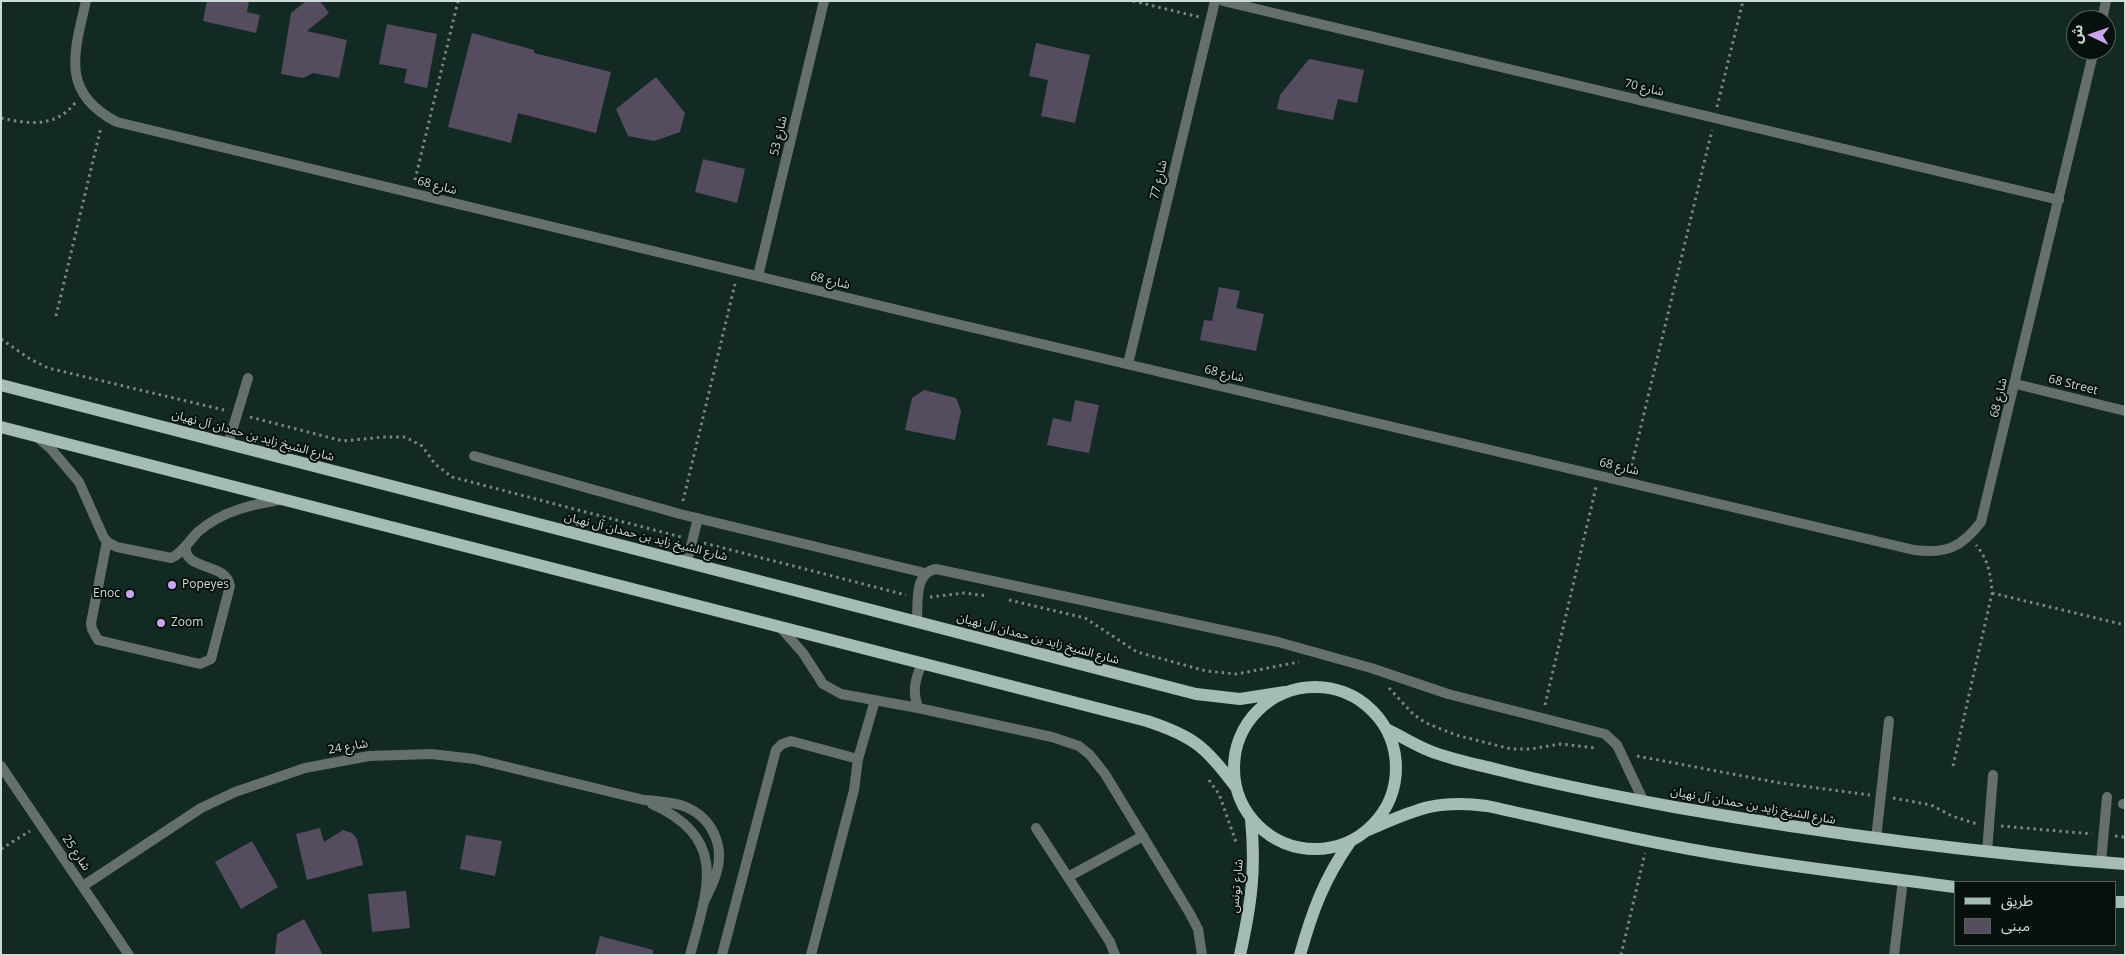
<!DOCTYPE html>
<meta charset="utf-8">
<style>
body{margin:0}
#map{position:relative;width:2126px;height:956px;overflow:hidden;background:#132923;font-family:"Open Sans","Noto Sans Arabic",sans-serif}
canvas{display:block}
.frame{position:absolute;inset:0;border:2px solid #cddbd6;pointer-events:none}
.legend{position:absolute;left:1954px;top:881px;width:162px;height:65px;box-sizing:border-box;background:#07100d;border:1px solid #56615d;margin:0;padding:6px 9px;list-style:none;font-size:15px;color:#cddbd6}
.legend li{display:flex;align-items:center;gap:10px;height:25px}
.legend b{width:25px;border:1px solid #56615d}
.north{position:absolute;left:2066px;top:10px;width:50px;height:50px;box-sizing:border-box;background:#07100d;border:1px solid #56615d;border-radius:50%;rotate:273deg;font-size:14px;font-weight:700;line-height:20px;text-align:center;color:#cddbd6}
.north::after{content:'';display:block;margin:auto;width:18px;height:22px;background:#c9a5ee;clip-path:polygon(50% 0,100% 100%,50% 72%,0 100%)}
</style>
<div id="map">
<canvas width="2126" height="956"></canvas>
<div class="frame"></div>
<ul class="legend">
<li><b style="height:6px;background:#a5bcb4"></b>طريق</li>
<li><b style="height:14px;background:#554d5f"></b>مبنى</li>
</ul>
<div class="north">ش</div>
</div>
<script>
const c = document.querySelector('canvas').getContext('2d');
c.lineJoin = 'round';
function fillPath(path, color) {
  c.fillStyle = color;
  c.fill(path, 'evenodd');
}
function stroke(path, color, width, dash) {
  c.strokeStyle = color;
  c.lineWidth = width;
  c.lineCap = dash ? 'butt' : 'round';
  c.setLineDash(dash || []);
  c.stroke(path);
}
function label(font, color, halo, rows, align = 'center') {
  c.font = font + ' "Open Sans","Noto Sans Arabic",sans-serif';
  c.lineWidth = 4;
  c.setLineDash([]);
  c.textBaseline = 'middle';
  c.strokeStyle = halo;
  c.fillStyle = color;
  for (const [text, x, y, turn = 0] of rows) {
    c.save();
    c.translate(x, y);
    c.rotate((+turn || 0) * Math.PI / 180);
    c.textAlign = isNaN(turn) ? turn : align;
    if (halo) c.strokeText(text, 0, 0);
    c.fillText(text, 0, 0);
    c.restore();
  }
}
fillPath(new Path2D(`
 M 207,1 L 249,1 L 247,12 L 260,15 L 256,33 L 203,21 Z
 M 306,1 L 320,1 L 329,13 L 307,31 L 347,40 L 339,78 L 313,73 L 303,78 L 281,74 L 291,13 Z
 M 387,24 L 437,34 L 427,88 L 404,83 L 407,69 L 379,64 Z
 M 472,33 L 534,50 L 534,53 L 611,72 L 596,133 L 518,113 L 511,143 L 448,127 Z
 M 1036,43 L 1090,55 L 1075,123 L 1041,116 L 1048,80 L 1029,76 Z
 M 1309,59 L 1364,70 L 1357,103 L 1338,99 L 1333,120 L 1277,109 L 1280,95 Z
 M 656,77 L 685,113 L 680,132 L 654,141 L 628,136 L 616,109 Z
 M 703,159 L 745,169 L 737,203 L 695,192 Z
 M 1219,287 L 1240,291 L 1236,308 L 1264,314 L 1256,351 L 1200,340 L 1204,320 L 1212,321 Z
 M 924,390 L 956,398 L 961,411 L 955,440 L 905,430 L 912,398 Z
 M 1075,400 L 1099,405 L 1089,453 L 1047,445 L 1053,418 L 1071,422 Z
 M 320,828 L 324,842 L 343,830 L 352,833 L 357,839 L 363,865 L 307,880 L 296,834 Z
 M 466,835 L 502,841 L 495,876 L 460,869 Z
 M 252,841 L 278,887 L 241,909 L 215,862 Z
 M 406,891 L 410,928 L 372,932 L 368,894 Z
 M 304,919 L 323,955 L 275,955 L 277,934 Z
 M 600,936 L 653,950 L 653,955 L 595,955 Z`), '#554d5f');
stroke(new Path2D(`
 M 1133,1 L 1199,17
 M 1717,107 L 1743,1
 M 1,118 C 29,124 55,128 75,103
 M 415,180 L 458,1
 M 56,316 L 101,127
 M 1,339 L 30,359 L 48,368 L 224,410
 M 250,417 L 343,441 L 383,437 L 405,437 L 422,446 L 435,464 L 452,477 L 681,537
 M 1630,472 L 1712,130
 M 683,501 L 735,284
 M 704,543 L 906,595
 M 1992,593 L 2125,625
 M 930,597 L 964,593 L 988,596
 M 1009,600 L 1085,618 L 1137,652 L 1206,671 L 1237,674 L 1299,662
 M 1389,688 L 1413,714 L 1426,723 L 1456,735 L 1511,749 L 1531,749 L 1560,744 L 1596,748
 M 1545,705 L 1596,487
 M 1637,756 L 1780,783 L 1870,795
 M 1953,766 L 1992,593 C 1991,575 1988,559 1976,545
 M 1209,780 L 1219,794 L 1236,842
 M 1893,798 L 1931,805 L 1952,816 L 1977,824
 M 2001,826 L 2092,834
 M 2115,836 L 2125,837
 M 1,849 L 30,831
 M 1621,955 L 1645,853`), '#768882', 3, [2.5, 4]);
stroke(new Path2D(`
 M 36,436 L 51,449 L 79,482 L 104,538 L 109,543 L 117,547 L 171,558 C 182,554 190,539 199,531 C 223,511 250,505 279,500
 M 228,444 L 248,378
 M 474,456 L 680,514 L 925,573
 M 107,541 L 91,623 L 92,629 L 98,640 L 200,664 L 211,659 L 230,586 C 226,561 182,572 186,545
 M 687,562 L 698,518
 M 917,621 C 918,604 914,572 936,569 L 1278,642 L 1371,668 L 1448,694 L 1605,734 L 1617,745 L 1644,802
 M 781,628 L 803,653 L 823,684 L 841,694 L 918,708 L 1052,737 L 1079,746 L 1090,755 L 1105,774 L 1189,912 L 1198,929 L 1202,955
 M 918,708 C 912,691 915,679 922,664
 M 2123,804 L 2125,804
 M 1036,828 L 1110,942 L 1115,955
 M 1876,839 L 1889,721
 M 1987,852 L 1993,775
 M 2101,862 L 2107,797
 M 1068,877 L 1143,836
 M 722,955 L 776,750 L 782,744 L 791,741 L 858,759
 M 811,955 L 854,790 L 858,759 L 875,700
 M 1894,955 L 1903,880`), '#656f6c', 10);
stroke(new Path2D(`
 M 86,1 C 74,53 60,93 117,122 L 919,315 L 1914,550 C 1946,554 1961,548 1981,522 L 2094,50
 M 1223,1 L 2059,200
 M 2102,20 L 2106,1
 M 758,276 L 824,1
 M 1128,364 L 1215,1
 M 2016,384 L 2125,411
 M 1,766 L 129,955
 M 652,804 C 729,839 708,888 690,955
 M 83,886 L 201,808 L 235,792 L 305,768 L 369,756 L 431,754 L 475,759 L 644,800 C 658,801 673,802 686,807 C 712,818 724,845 717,871 C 714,883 708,893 703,904`), '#656f6c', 10);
stroke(new Path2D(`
 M 1,385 L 1196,694 L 1240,699 L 1285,692
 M 1,427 L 1147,721 C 1193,736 1206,747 1235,786
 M1234 768a81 81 0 1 1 162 0a81 81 0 1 1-162 0Z
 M 1386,729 C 1401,736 1415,745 1430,751 C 1452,760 1476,764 1499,770 C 1557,785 1615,796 1674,807 C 1823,833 1973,853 2125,864
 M 1368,830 C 1415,810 1435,799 1487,806 C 1570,824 1652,844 1736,857 C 1809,869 1882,877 1955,887
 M 2115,902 L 2125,902
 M 1240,955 C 1251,905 1256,870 1251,819
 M 1300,955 C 1312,912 1324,879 1350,842`), '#a5bcb4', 12);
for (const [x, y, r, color] of [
 [172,585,5,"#c9a5ee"],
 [130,594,5,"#c9a5ee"],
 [161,623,5,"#c9a5ee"]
]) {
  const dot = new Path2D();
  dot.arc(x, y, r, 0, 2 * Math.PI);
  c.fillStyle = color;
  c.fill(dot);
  stroke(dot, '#07100d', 2);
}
label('12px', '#cddbd6', '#07100d', [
 ["شارع 70",1644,88,13],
 ["شارع 53",779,136,-77],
 ["شارع 77",1159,180,-77],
 ["شارع 68",437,186,14],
 ["شارع 68",830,281,13],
 ["شارع 68",1224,374,13],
 ["68 Street",2073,385,14],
 ["شارع 68",1999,398,-77],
 ["شارع الشيخ زايد بن حمدان آل نهيان",253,436,15],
 ["شارع 68",1619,467,13],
 ["شارع الشيخ زايد بن حمدان آل نهيان",646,537,14],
 ["شارع الشيخ زايد بن حمدان آل نهيان",1038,639,15],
 ["شارع 24",348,747,-10],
 ["شارع الشيخ زايد بن حمدان آل نهيان",1753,806,10],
 ["شارع 25",76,853,56],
 ["شارع تونس",1237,886,-85]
]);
label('12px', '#cddbd6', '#07100d', [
 ["Popeyes",182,585],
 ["Enoc",120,594,"right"],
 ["Zoom",171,623]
], 'left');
</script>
